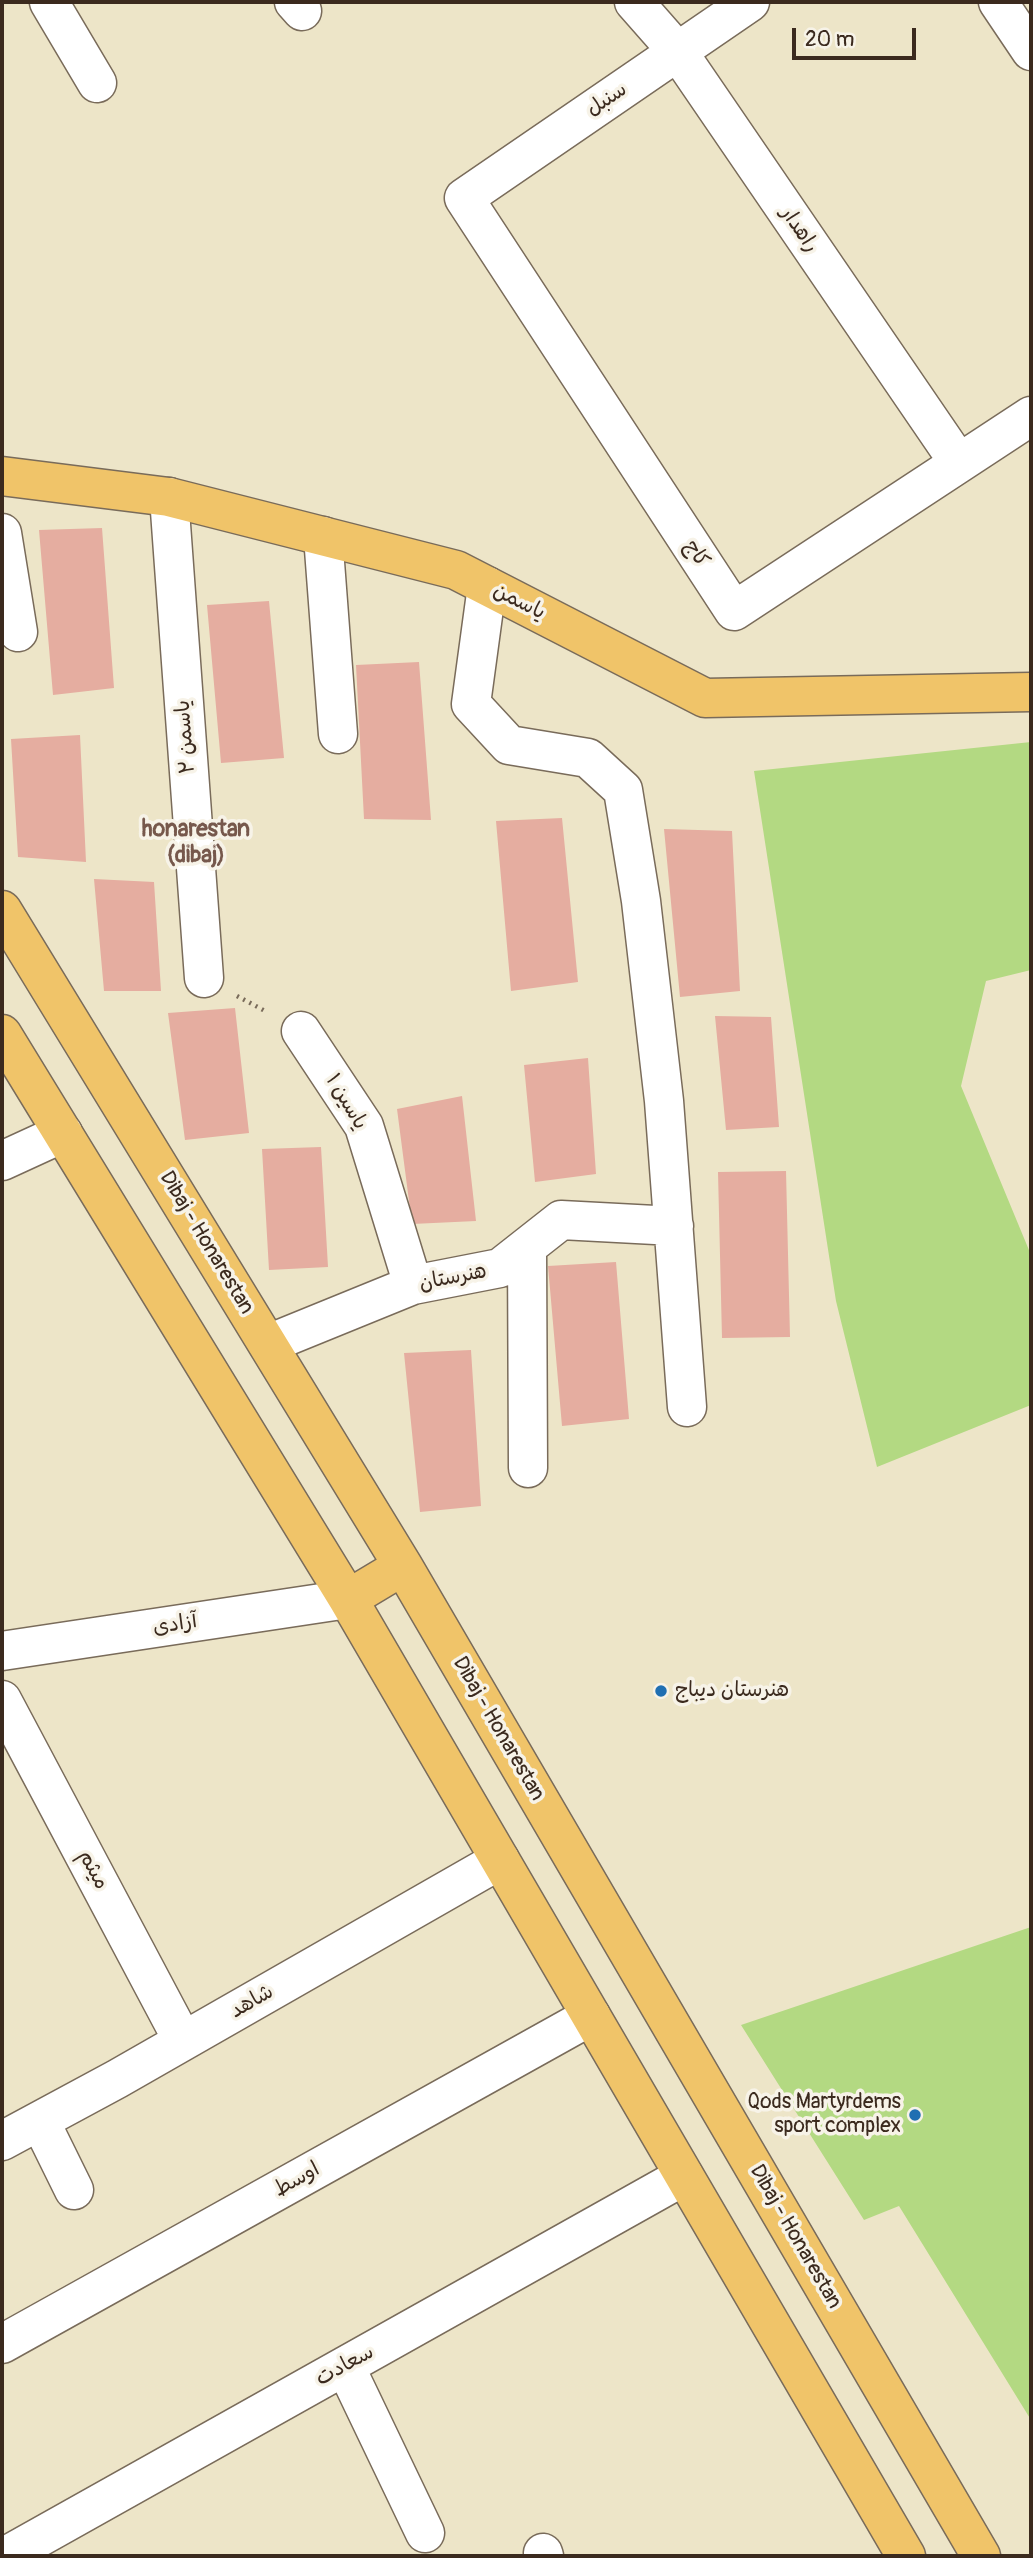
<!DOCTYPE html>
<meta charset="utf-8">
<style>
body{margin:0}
#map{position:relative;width:1033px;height:2558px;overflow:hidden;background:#ede5c8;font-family:Pangolin,sans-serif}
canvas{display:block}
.frame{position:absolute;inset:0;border:4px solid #3b2a1e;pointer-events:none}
.scale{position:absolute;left:792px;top:28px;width:124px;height:32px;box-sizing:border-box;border:4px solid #3b2a1e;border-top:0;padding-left:9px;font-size:21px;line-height:24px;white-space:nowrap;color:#3b2a1e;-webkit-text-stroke:5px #f7f3e8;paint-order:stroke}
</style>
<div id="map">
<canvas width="1033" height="2558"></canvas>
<div class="frame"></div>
<div class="scale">20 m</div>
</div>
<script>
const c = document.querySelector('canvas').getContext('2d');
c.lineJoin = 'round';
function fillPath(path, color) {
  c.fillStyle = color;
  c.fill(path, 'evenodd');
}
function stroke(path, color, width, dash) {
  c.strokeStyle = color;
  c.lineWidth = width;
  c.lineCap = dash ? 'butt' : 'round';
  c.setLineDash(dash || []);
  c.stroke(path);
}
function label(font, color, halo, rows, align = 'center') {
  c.font = font + ' Pangolin,"Playpen Sans Arabic",sans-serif';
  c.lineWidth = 7;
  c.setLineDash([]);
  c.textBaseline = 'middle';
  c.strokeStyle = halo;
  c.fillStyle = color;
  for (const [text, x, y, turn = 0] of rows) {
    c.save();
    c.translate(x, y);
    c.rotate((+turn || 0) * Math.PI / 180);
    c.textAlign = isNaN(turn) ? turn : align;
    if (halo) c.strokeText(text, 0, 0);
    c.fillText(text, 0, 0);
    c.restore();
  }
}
fillPath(new Path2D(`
 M 1031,742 L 1031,970 L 986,981 L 961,1086 L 1031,1255 L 1031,1405 L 877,1467 L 836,1301 L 754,771 Z
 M 1031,1927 L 1031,2420 L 899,2206 L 864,2220 L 741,2025 Z`), '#b3d982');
fillPath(new Path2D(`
 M 102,528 L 114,688 L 53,695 L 39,530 Z
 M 269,601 L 284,758 L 221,763 L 207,605 Z
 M 419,662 L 431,820 L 364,819 L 356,665 Z
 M 80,735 L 86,862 L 18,857 L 11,739 Z
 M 562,818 L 578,982 L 511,991 L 496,821 Z
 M 664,829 L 732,831 L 740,991 L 680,997 Z
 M 94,879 L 154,882 L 161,991 L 104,991 Z
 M 235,1008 L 249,1133 L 185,1140 L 168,1013 Z
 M 715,1016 L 771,1017 L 779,1127 L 726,1130 Z
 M 588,1058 L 596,1174 L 535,1182 L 524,1065 Z
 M 462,1096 L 476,1221 L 412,1224 L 397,1109 Z
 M 321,1147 L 328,1267 L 269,1270 L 262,1149 Z
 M 786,1171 L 790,1337 L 722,1338 L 718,1172 Z
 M 616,1262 L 629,1419 L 562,1426 L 548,1266 Z
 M 471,1350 L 481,1506 L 420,1512 L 404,1353 Z`), '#e5ada0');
const minor = new Path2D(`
 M 49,2 L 97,83
 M 294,2 L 302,11
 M 634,2 L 678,52 L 959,463
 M 750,2 L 464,198 L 734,611 L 1031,416
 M 998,2 L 1031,51
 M 169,497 L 204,978
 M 2,533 L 18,632
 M 323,536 L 338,734
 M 487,586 L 471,704 L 509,745 L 588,758 L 623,790 L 641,901 L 664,1101 L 687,1407
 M 301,1031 L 364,1126 L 413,1285
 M 2,1161 L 63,1133
 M 527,1247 L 528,1468
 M 268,1344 L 413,1285 L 500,1268 L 561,1220 L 674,1226
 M 2,1651 L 348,1599
 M 2,1700 L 183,2041
 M 40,2121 L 74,2190
 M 2,2141 L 117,2079 L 500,1860
 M 2,2344 L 591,2016
 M 345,2366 L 425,2533
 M 543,2553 L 544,2556
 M 6,2556 L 684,2176`);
const major = new Path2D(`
 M 2,476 L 169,497 L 456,570 L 705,698 L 1031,692
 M 2,910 L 403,1566 L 981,2556
 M 2,1034 L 348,1599 L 906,2556
 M 348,1599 L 403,1566`);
stroke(minor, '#796b5a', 41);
stroke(major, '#796b5a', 41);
stroke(new Path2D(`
 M 237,996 L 267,1012`), '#796b5a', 4.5, [2, 5]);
stroke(minor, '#fff', 38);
stroke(major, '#f0c469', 38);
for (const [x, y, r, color] of [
 [661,1691,7,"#1f6fb2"],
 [915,2115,7,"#1f6fb2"]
]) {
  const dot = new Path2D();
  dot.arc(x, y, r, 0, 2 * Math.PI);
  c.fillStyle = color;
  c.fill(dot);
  stroke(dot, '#f7f3e8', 2.5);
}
label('21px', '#3b2a1e', '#f7f3e8', [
 ["سنبل",607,100,-34],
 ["راهدار",799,230,56],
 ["کاج",696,554,57],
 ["یاسمن",519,602,27],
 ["یاسمن ۲",186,737,-94],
 ["یاسین ۱",346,1102,59],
 ["Dibaj - Honarestan",206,1243,59],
 ["هنرستان",453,1278,-11],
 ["آزادی",175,1625,-9],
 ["Dibaj - Honarestan",498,1729,60],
 ["میثم",93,1870,62],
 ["شاهد",252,2002,-30],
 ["اوسط",297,2180,-29],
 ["Dibaj - Honarestan",795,2237,60],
 ["سعادت",345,2366,-29]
]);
label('21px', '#3b2a1e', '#f7f3e8', [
 ["هنرستان دیباج",675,1691],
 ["Qods Martyrdems",901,2103,"right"],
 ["sport complex",901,2127,"right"]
], 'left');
label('bold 23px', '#76584c', '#f7f3e8', [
 ["honarestan",196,830],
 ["(dibaj)",196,856]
]);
</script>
